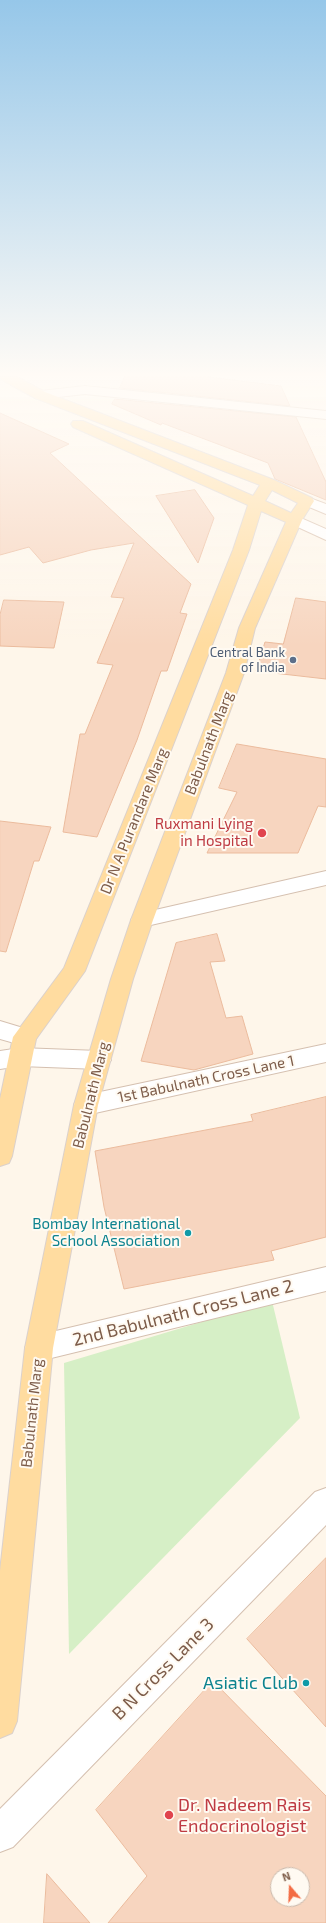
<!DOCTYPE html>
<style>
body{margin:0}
#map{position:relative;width:326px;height:1923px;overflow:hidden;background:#fef6ea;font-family:"Exo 2",sans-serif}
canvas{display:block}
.north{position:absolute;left:270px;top:1867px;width:40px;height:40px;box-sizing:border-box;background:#fffaf2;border:1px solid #cbbbae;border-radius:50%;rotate:341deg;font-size:11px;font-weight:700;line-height:16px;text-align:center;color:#7d5c49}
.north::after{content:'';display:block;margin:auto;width:14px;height:18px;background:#f36c44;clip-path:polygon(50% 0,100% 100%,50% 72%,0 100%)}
</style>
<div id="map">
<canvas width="326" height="1923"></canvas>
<div class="north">N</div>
</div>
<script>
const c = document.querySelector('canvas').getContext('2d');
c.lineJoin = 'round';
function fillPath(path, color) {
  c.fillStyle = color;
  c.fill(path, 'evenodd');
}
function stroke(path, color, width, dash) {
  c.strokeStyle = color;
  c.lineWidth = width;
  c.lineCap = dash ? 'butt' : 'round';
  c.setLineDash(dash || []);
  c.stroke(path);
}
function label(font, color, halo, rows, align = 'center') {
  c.font = font + ' "Exo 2",sans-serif';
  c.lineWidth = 4;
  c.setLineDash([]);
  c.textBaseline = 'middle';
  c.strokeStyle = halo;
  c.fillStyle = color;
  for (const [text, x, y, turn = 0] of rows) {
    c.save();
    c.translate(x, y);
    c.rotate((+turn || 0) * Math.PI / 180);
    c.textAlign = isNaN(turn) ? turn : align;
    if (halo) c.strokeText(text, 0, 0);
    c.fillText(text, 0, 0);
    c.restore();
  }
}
fillPath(new Path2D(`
 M 272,1301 L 300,1418 L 69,1654 L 64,1363 Z`), '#d6efc6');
const building = new Path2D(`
 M 125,377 L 208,377 L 281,386 L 290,406 L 120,388 Z
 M 115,399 L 296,417 L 326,482 L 326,500 L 275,479 L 268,463 L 162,423 L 161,425 L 112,404 Z
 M 0,413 L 69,444 L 50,453 L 191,584 L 180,613 L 187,614 L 167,671 L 161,671 L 137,740 L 97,837 L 63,832 L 80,734 L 85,734 L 113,665 L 97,663 L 124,598 L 111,597 L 134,543 L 91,550 L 43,563 L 29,547 L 0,555 Z
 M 195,490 L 214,518 L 198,563 L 156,496 Z
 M 296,598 L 326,602 L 326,679 L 256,671 L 265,642 L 283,644 Z
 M 4,600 L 64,602 L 54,648 L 0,646 L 0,615 Z
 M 237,744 L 326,759 L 326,807 L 318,806 L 298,853 L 207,853 L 237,792 L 219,788 Z
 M 0,821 L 51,827 L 39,861 L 34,861 L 6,952 L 0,951 Z
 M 217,934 L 225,961 L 210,962 L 226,1018 L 242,1016 L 253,1054 L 194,1070 L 141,1061 L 176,943 Z
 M 326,1097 L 326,1237 L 271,1251 L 274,1260 L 124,1289 L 104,1207 L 95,1151 L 253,1121 L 251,1115 Z
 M 326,1558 L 326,1727 L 247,1639 Z
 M 213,1681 L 326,1796 L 326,1923 L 108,1923 L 147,1876 L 96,1810 ZM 278,1875 L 302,1875 L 302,1899 L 278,1899 Z
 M 47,1874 L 90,1923 L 44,1923 Z`);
fillPath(building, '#f7d5bf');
stroke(building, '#ebbb9d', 1);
const minor = new Path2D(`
 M 85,386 L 326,411 L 326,419 L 85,394 L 40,399 L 35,398 L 33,395 L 35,392 L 40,391 Z
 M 326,871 L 326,885 L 142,927 L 134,925 L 131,920 L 134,915 L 142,913 Z
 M 0,1021 L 33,1031 L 37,1037 L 33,1043 L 25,1046 L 0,1039 Z
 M 326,1044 L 326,1062 L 86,1115 L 77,1112 L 74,1105 L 77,1098 L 86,1095 Z
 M 20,1048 L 99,1051 L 107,1054 L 111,1060 L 107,1066 L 99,1069 L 20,1066 L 0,1069 L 0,1051 Z
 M 326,1267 L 326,1291 L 39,1361 L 29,1357 L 25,1348 L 29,1339 L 39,1335 Z
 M 326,1488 L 326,1525 L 13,1847 L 0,1852 L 0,1809 L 315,1492 Z`);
const secondary = new Path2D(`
 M 307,497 L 326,504 L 326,514 L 302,504 L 300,501 L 302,498 Z
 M 294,515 L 326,529 L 326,540 L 289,523 L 286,520 L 289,517 Z`);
const primary = new Path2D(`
 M 0,377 L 17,377 L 45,392 L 274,480 L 312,498 L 314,501 L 302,520 L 255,628 L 244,673 L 153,920 L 133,979 L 98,1105 L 53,1348 L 17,1721 L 12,1733 L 0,1738 L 0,1571 L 25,1348 L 74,1105 L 111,979 L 131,920 L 226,673 L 239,628 L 286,522 L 261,511 L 249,550 L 85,971 L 36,1039 L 12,1156 L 9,1163 L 0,1166 L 0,1099 L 13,1037 L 64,968 L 233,550 L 248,505 L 73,427 L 71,424 L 73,421 L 83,421 L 253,496 L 260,485 L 35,398 L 2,380 ZM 272,490 L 298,503 L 291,513 L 265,501 Z`);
stroke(minor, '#d5c0b0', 2);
stroke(secondary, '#d9c0ad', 2);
stroke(primary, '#dbd1cc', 2);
fillPath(minor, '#fff');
fillPath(secondary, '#fff');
fillPath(primary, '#ffdca0');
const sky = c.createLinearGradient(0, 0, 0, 646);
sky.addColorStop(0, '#96c7e9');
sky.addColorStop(0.58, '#fffbf6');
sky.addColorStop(1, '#fffbf600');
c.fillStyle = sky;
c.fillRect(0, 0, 326, 646);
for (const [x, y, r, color] of [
 [293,660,4,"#5c6f8a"],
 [262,833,5,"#e0444e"],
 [188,1233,4,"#0f9aa8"],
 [306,1683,4,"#0f9aa8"],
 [169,1815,5,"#e0444e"]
]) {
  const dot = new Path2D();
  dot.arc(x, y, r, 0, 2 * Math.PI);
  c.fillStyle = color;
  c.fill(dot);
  stroke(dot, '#fffaf2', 1.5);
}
label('13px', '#4e5e75', '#fffaf2', [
 ["Central Bank",285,653],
 ["of India",285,668]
], 'right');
label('15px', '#7d5c49', '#fffaf2', [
 ["Babulnath Marg",209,743,-69],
 ["Dr N A Purandare Marg",134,821,-68],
 ["1st Babulnath Cross Lane 1",206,1079,-12],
 ["Babulnath Marg",91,1095,-76],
 ["Babulnath Marg",32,1413,-84]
]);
label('15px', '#be3a42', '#fffaf2', [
 ["Ruxmani Lying",253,824],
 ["in Hospital",253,841]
], 'right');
label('15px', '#0d838f', '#fffaf2', [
 ["Bombay International",180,1224],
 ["School Association",180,1241]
], 'right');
label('18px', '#7d5c49', '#fffaf2', [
 ["2nd Babulnath Cross Lane 2",183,1313,-14],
 ["B N Cross Lane 3",163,1669,-45]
]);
label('18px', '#0d838f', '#fffaf2', [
 ["Asiatic Club",298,1683]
], 'right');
label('18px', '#be3a42', '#fffaf2', [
 ["Dr. Nadeem Rais",178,1805],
 ["Endocrinologist",178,1826]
], 'left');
</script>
